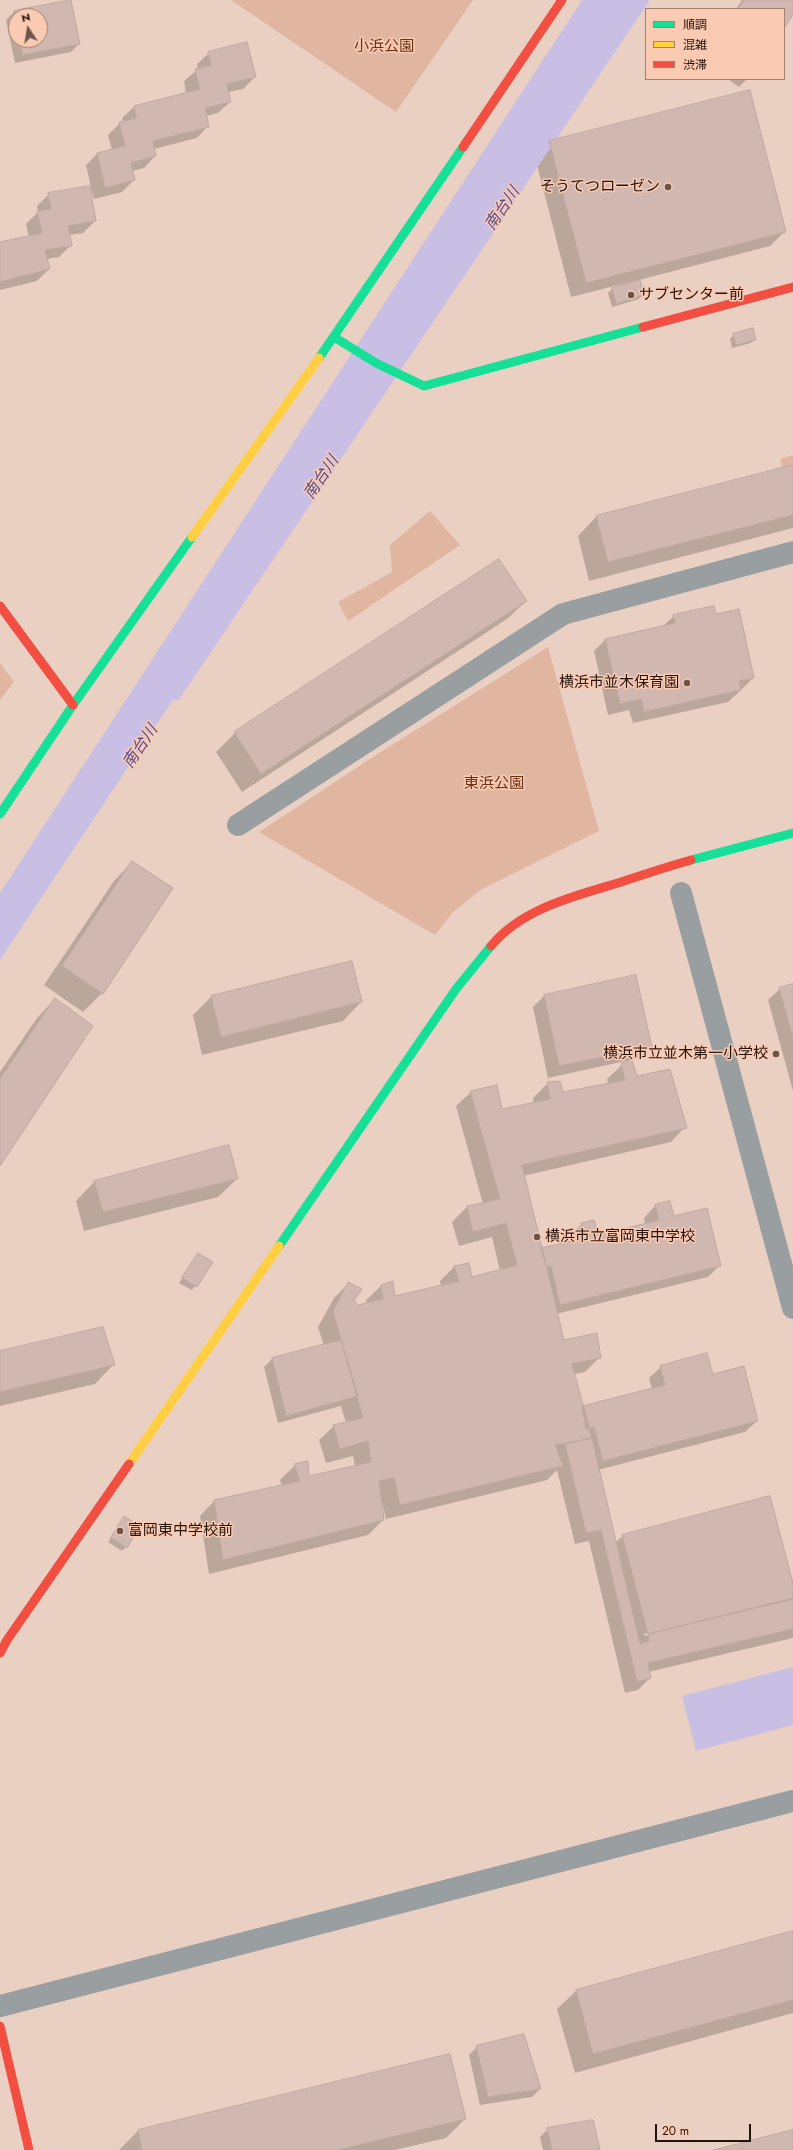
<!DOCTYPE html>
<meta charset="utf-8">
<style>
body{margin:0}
#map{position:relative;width:793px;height:2150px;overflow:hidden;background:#ead0c3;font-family:Jost,"Noto Sans JP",sans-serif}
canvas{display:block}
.legend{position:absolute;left:645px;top:8px;width:140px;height:72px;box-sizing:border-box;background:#facab3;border:1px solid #a48170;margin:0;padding:5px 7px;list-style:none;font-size:12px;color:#24130b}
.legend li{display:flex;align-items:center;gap:8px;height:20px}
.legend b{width:20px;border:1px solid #a48170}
.north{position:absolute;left:8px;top:8px;width:40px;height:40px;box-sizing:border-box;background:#facab3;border:1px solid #a48170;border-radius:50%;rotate:348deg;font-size:11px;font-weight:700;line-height:16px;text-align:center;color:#24130b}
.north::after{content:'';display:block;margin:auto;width:14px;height:18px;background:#69554b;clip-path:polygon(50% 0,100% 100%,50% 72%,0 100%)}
.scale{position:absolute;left:655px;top:2124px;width:96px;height:18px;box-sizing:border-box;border:2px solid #24130b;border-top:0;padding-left:5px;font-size:12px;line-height:14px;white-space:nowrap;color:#24130b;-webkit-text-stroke:3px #facab3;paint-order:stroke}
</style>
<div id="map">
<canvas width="793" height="2150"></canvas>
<ul class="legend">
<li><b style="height:5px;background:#16e098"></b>順調</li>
<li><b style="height:5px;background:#ffcf43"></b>混雑</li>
<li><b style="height:5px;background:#f24e42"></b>渋滞</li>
</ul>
<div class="north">N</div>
<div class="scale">20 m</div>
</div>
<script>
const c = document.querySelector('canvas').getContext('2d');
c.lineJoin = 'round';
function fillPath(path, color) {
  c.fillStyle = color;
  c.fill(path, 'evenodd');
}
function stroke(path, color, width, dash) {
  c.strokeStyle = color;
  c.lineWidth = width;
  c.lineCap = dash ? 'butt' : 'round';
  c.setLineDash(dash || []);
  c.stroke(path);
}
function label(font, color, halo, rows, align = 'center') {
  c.font = font + ' Jost,"Noto Sans JP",sans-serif';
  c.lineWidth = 3;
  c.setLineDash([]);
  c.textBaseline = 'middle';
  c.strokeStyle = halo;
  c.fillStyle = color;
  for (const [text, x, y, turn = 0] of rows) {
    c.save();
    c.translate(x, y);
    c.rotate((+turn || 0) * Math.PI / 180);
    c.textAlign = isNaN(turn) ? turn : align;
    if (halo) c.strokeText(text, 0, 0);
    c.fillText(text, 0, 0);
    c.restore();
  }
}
fillPath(new Path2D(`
 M 231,0 L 473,0 L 396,112 Z
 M 793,455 L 793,501 L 780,459 Z
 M 430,511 L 460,545 L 348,621 L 338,602 L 392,572 L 390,545 Z
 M 548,647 L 599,831 L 482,889 L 453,912 L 435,935 L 259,832 L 379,753 Z
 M 0,663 L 14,682 L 0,700 Z`), '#e0b6a0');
fillPath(new Path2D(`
 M 582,0 L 638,0 L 0,960 L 0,893 Z
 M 793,1667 L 793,1725 L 696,1751 L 682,1696 Z`), '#c9bee3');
fillPath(new Path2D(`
 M 742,0 L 793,0 L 793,13 L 784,26 L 784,9 L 736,9 Z
 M 70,1 L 79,44 L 71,52 L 15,63 L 6,20 L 14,12 ZM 16,16 L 40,16 L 40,40 L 16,40 Z
 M 209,53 L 255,77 L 243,89 L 228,92 L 230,102 L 218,113 L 206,116 L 208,126 L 197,138 L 154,149 L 155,156 L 144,168 L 132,171 L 134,180 L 122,192 L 94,199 L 91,189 L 90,189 L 95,221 L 83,233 L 69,235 L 71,245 L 59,257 L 46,259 L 49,269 L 37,281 L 0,290 L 0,243 L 29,237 L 26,224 L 38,212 L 37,206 L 49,194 L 91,187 L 86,165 L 97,154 L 112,150 L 108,135 L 120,123 L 123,122 L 122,118 L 134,107 L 186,94 L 184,81 L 198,69 L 197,64 Z
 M 728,79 L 747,79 L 739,87 Z
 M 550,142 L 785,231 L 770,246 L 639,280 L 643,295 L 639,299 L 612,307 L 608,293 L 612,289 L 635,283 L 634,281 L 571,297 L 535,157 Z
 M 734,335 L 755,339 L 751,343 L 732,348 L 730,339 Z
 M 793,467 L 793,528 L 589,581 L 578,536 L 596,517 Z
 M 526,601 L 507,619 L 242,792 L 216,752 L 235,733 Z
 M 715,615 L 753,678 L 741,690 L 728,702 L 633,723 L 629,710 L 608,715 L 594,651 L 605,640 L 663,626 L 674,616 Z
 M 132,862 L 102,993 L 83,1012 L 44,985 L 114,881 Z
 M 793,985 L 793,1091 L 768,1000 L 780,989 Z
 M 545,995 L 651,1047 L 639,1058 L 548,1078 L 533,1007 Z
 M 211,997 L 361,1002 L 343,1021 L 202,1055 L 193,1015 Z
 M 55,999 L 0,1164 L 0,1072 L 37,1018 Z
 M 622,1065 L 685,1127 L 671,1142 L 523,1176 L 541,1249 L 571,1242 L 570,1236 L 582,1224 L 597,1236 L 645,1224 L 644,1218 L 655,1206 L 673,1217 L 720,1265 L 708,1277 L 556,1314 L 563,1342 L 600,1357 L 585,1372 L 574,1374 L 582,1407 L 652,1389 L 649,1378 L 661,1367 L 712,1375 L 757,1421 L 745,1432 L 598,1470 L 615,1543 L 623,1536 L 793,1587 L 793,1638 L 648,1672 L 650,1678 L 638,1690 L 625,1693 L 589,1541 L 575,1544 L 557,1470 L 547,1480 L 386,1519 L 382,1502 L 380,1502 L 383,1520 L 368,1535 L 209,1574 L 200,1516 L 214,1501 L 282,1486 L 280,1480 L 295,1465 L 308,1477 L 355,1467 L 353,1456 L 326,1463 L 319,1440 L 334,1426 L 346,1423 L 341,1406 L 278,1423 L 264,1367 L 272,1359 L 324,1346 L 318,1327 L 334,1298 L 348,1284 L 353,1301 L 358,1306 L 367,1304 L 366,1300 L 381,1286 L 395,1297 L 441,1286 L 440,1281 L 454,1267 L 471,1278 L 500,1271 L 492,1237 L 459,1246 L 452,1222 L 467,1207 L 483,1204 L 456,1106 L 471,1092 L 502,1110 L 534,1104 L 533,1098 L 548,1083 L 562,1094 L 608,1084 L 607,1079 ZM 755,1607 L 756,1609 L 645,1636 L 644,1634 Z
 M 228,1147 L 237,1179 L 218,1197 L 84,1231 L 76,1201 L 94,1182 Z
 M 198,1254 L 211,1262 L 192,1290 L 179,1283 Z
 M 0,1352 L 113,1365 L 95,1384 L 0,1406 Z
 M 124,1518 L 126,1547 L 122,1551 L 108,1542 Z
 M 793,1932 L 793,2013 L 575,2073 L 557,2009 L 576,1991 Z
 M 477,2047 L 540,2089 L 532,2097 L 480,2105 L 469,2055 Z
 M 449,2056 L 465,2119 L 446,2138 L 395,2150 L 119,2150 L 138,2131 Z
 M 548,2129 L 599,2150 L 543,2150 L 540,2137 Z`), '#0003');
stroke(new Path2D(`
 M 176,695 L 644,0`), '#c9bee3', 10);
const building = new Path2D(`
 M 71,0 L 80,44 L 23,55 L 19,40 L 40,40 L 40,16 L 16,16 L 16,23 L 14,11 Z
 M 744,0 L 793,0 L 793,15 L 784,28 L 784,9 L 738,9 Z
 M 247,42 L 256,77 L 227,84 L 231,102 L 205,108 L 209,127 L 153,141 L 156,156 L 131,163 L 135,180 L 105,188 L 97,153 L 125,146 L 119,122 L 136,118 L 134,106 L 200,89 L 195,69 L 211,65 L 208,52 Z
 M 750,90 L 786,232 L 586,283 L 549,141 Z
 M 90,186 L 96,221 L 68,226 L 72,246 L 45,250 L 50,269 L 0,282 L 0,242 L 42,233 L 37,211 L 51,209 L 48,193 Z
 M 640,280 L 644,295 L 616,304 L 612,288 Z
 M 753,328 L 756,340 L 736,345 L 733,334 Z
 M 793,465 L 793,515 L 608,562 L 596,516 Z
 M 499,559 L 527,601 L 261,774 L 234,732 Z
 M 714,606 L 716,614 L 739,609 L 754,678 L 739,681 L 741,690 L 644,712 L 641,699 L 620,704 L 605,639 L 675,623 L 673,615 Z
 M 132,861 L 173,888 L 103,994 L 62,966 Z
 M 352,961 L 362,1002 L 221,1037 L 211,996 Z
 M 636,975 L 652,1047 L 559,1066 L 544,995 Z
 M 793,984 L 793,1038 L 779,988 Z
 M 55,998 L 93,1026 L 0,1166 L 0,1079 Z
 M 632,1060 L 637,1076 L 670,1069 L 687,1128 L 522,1165 L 564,1340 L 597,1333 L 601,1358 L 572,1364 L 592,1438 L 565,1444 L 555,1444 L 563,1466 L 400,1505 L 394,1478 L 379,1481 L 384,1520 L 223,1560 L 214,1500 L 300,1481 L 294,1464 L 308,1461 L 309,1476 L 371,1462 L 368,1441 L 340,1449 L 333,1425 L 363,1418 L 333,1311 L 348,1282 L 362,1289 L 354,1301 L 358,1305 L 383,1299 L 381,1285 L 393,1281 L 395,1296 L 459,1281 L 454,1266 L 469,1263 L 472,1277 L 517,1265 L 506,1223 L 473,1232 L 467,1206 L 500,1199 L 470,1091 L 497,1085 L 502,1109 L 550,1099 L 547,1082 L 560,1081 L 563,1092 L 625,1080 L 621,1064 Z
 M 229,1145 L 238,1179 L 103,1212 L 94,1181 Z
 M 670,1201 L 674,1216 L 707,1208 L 721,1266 L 560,1305 L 551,1266 L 546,1267 L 541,1248 L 585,1238 L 581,1223 L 594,1220 L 598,1235 L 659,1220 L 655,1205 Z
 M 198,1253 L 213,1262 L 197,1287 L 182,1278 Z
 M 103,1327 L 115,1365 L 0,1392 L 0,1351 Z
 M 341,1340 L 358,1396 L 286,1416 L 272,1358 Z
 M 707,1353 L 713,1374 L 744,1366 L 758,1421 L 603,1461 L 594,1427 L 586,1429 L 582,1406 L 665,1385 L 660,1366 Z
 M 592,1438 L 640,1644 L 649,1641 L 648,1634 L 793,1599 L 793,1629 L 648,1663 L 651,1678 L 637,1682 L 601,1530 L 586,1533 L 565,1444 Z
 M 770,1496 L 793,1583 L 793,1598 L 648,1634 L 622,1535 Z
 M 124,1516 L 140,1526 L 127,1548 L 111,1538 Z
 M 793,1931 L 793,2000 L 593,2054 L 576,1990 Z
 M 524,2034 L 541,2089 L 488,2097 L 476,2046 Z
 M 450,2054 L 466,2119 L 338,2150 L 142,2150 L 138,2130 Z
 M 593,2120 L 600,2150 L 552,2150 L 547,2128 Z
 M 793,2130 L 793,2150 L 714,2150 Z`);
fillPath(building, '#d0b8b0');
stroke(building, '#bda8a0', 1);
stroke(new Path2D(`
 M 238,825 L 563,614 L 793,552
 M 681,893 L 793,1308
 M 0,2006 L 793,1801`), '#999fa0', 22);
stroke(new Path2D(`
 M 334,337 L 376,363 L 424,386 L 643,327
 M 319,358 L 463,147
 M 0,814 L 73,705 L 192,537
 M 691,860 L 793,833
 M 279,1246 L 456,989 L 491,946`), '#16e098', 9);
stroke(new Path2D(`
 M 192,537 L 319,358
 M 129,1464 L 279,1246`), '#ffcf43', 9);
stroke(new Path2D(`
 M 463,147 L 562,0
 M 643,327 L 793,287
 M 0,606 L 73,705
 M 491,946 C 521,909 574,896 618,883 C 642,875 666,867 691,860
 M 0,1653 L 7,1640 L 129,1464
 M 0,2026 L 29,2150`), '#f24e42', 9);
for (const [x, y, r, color] of [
 [668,187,4,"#69554b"],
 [631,295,4,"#69554b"],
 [687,683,4,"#69554b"],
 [776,1054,4,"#69554b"],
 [537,1237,4,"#69554b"],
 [120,1531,4,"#69554b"]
]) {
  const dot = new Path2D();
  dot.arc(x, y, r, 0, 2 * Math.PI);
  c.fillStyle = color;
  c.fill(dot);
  stroke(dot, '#facab3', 1.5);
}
label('15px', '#673112', '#facab3', [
 ["小浜公園",384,47],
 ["東浜公園",494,784]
]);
label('15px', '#24130b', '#facab3', [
 ["そうてつローゼン",660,187],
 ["サブセンター前",639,295,"left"],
 ["横浜市並木保育園",679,683],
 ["横浜市立並木第一小学校",768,1054],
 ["横浜市立富岡東中学校",545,1237,"left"],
 ["富岡東中学校前",128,1531,"left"]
], 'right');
label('italic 16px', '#544a90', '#facab3', [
 ["南台川",503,209,-56],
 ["南台川",322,478,-56],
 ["南台川",141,747,-56]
]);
</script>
